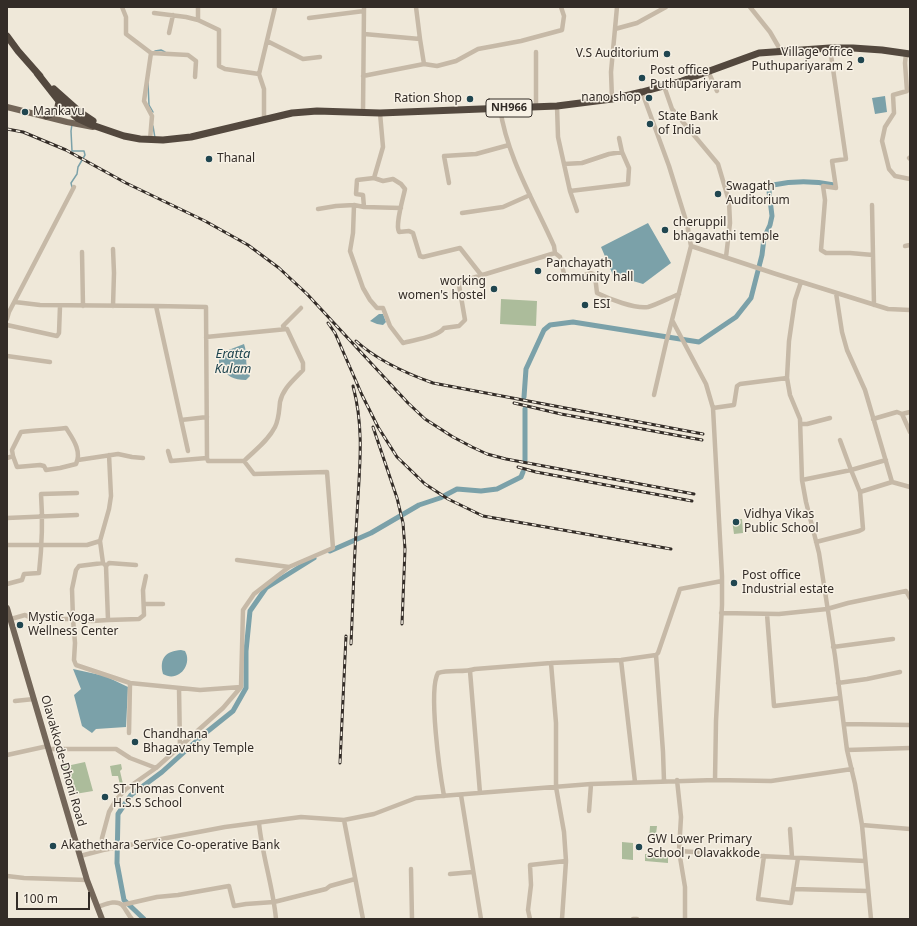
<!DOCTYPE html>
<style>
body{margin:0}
#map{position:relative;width:917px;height:926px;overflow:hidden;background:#efe8d9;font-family:"Noto Sans",sans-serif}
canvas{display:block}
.frame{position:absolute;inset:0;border:8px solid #332c27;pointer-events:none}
.scale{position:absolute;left:16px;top:892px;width:74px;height:18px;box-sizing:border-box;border:2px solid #332c27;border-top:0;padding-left:5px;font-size:12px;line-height:14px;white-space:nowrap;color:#332c27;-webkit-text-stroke:3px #f7f1e5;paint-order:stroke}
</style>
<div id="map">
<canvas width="917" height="926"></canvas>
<div class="frame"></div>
<div class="scale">100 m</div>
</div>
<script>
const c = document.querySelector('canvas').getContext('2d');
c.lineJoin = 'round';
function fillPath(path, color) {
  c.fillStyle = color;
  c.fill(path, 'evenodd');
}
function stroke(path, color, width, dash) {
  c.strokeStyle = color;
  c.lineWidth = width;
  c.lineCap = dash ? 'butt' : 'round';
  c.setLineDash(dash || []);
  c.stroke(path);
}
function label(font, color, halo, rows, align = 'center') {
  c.font = font + ' "Noto Sans",sans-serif';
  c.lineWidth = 3;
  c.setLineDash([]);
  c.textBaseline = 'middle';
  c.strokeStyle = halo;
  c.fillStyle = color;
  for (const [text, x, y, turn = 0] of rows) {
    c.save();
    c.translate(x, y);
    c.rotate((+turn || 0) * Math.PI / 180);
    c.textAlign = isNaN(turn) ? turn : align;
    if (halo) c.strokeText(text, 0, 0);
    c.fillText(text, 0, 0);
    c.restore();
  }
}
fillPath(new Path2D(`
 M 501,299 L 537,301 L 536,326 L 500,324 Z
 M 742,519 L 743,533 L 734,534 L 732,520 Z
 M 85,762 L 93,791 L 69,795 L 62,767 Z
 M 121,764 L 122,769 L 120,771 L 123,784 L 120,785 L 118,776 L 112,776 L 110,766 Z
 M 650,826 L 657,826 L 655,842 L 649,841 Z
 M 622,842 L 633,843 L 633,860 L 622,859 Z
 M 645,854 L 668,854 L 668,863 L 645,861 Z`), '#acbc9b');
fillPath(new Path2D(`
 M 885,96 L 887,112 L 875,114 L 872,98 Z
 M 648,223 L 671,263 L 643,284 L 613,275 L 601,247 Z
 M 379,314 L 383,314 L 386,322 L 383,325 L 377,324 L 370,321 Z
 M 244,344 C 248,355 244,366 250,376 L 246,380 C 233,380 228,376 219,367 L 219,356 L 226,351 Z
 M 181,650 L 185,651 C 193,665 178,683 163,674 C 159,658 166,651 181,650 Z
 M 73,669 L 105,676 L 128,687 L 126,727 L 96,729 L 92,733 L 82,726 L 74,695 L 81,689 Z`), '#7ba1a9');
stroke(new Path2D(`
 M 745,7 L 746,7
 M 155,51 L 161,50 L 165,52
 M 148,83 L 149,105 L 153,112
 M 72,124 L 71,131 L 72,151 L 84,151 L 85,155 L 78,167 L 77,174 L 71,183 L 72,187
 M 153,126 L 155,138`), '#7ba1a9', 1.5);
stroke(new Path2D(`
 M 524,397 L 526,369 L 544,330 L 550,325 L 573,322 L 699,342 L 736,317 L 751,298 L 762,255 L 764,238 L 770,225 L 772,216 L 769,191 L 773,185 C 792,181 815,181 834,185
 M 525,460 L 525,409
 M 330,551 L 371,533 L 419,505 L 440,498 L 457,489 L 481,491 L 497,489 L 521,477 L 523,472
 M 144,919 L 124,900 L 117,863 L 118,814 L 131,795 L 162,772 L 203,735 L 233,711 L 246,688 L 246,651 L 250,611 L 266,588 L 314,558`), '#7ba1a9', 5);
stroke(new Path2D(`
 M 122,7 L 126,17 L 126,34 L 151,53 L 144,101 L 152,116 L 150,140
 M 198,7 L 198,20 L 219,30 L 219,66 L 225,69 L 259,74 L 264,89 L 264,120
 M 750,7 L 770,32 L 781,51
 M 154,13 L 186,17 L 198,20
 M 309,18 L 364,11
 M 615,29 L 637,23 L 666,7
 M 169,33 L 173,15
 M 364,34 L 420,39 L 416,7
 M 420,39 L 424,64
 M 267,41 L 303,59 L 320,57
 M 830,48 L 846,159 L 832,161 L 836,188 L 823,186 L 825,200 L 821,250 L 826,253 L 850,253 L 873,255
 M 151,53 L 188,55 L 196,61 L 195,77
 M 906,54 L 905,63 L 907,91 L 893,95 L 894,113 L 885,127 L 882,141 L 889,169 L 895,176 L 910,179
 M 708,71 L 717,91
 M 259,74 L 275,7
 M 363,76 L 424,64 L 437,66 L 456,61 L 478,49 L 521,41 L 562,30 L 564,16 L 561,7
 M 664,86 L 672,109 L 718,164 L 729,201 L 730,223 L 726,257
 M 642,92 L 669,166 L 687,224 L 691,246 L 672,320 L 706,384 L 713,408 L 722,576 L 722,605 L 716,721 L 715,780 L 771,781 L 852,769
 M 612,99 L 611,72 L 617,7
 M 536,106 L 536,52
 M 557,106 L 558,137 L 564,164 L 582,163 L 609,154 L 622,152 L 629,168 L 628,184 L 570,191 L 564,164
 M 500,108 C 507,157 534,201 554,246 L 555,253 L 560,257 L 565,278 L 571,280 L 590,273 L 593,274 L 595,276 L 597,293 C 609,299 635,309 648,307 C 656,305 671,297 679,294
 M 363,113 L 364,7
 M 380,113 L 383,147 L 374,178 L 357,180 L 356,194 L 363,195 L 364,207 L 354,205 L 353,233 L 350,251 L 363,288 L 370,300 L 377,308 L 383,308 L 390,326 L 403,343 C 413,340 438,337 444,328 L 459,326 L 465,320 L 459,285 L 466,280 L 555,253
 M 619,138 L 622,152
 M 909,158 L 910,159
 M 374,178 L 383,181 L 393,179 L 401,184 L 405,189 C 403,199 395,225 399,232 L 409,231 L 413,233 L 420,256 L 423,257 L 460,248 L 482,276
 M 449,183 L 444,156 L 476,154 L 509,145
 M 570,191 L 577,211
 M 872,205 L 874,305
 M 364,207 L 401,208
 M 318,209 L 336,206 L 354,205
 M 462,213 L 503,207 L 530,195
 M 691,246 L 776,274 L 888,309 L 910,310
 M 905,246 L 910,245
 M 113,249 L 114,273 L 113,306
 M 82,252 L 83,306
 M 801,282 L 795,300 L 789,341 L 787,378 L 790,395 L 800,419 L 802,480
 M 836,293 L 842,332 L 847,350 L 865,390 L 892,482 L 860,492 L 851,470 L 802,480 L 806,502 L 819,553 L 835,656 L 847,750 L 855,784 L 862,825 L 871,919
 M 15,302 L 40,305 L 156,306 L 188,451
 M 156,306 L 206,307 L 207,458 L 208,461 L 244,461 C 255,450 268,441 275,427 C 279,419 279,411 280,402 C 283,388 294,380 303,370 L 303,363 L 287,329 L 206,337
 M 7,319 L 9,312 L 74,187
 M 7,325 L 57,336 L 59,333 L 60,306
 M 285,329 L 283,326 L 301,308
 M 7,356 L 50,362
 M 654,395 L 666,343 L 672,320
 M 713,408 L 734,405 L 737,386 L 740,384 L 787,378
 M 902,414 L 910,412
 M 873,419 L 897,412 L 902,414 L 910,432
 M 181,420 L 207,417
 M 801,424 L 807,424 L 830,418
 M 840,440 L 851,470 L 886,460
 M 168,451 L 171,461 L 207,458
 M 7,458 L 13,456 L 12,450 L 21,432 C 36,430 51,430 66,428 C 73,439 82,451 76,464 L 60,468 L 46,470 L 44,466 L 40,465 L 17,467 L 13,456
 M 78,460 L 118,454 L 132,457 L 143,458
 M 892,482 L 910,487
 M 7,518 L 77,515
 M 816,542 L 859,531 L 863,529 L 860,492
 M 7,545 L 87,545 L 100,541
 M 237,560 L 289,567
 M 103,563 L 100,541 L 109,509 L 111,496 L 109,455
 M 106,566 L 109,563 L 136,565
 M 7,584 L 22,580 L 24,574 L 39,573 C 42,546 43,521 41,494 L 77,493
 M 144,604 L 163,604
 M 721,613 L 779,614 L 827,609 L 848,603 L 906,591 L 910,598
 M 767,614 L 774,706 L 840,698
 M 11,619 L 25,615 L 33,619 L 73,619 L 92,621 L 108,620 L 106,566 L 103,563 L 79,566 L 76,570 L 72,589 L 73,619 L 75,643 L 74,660 L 76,665 L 130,683 L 200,690 L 241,687
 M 108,620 L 139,619 L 144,615 L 143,590 L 146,576
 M 833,647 L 893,639
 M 656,655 L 663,752 L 664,781
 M 621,660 L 635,782
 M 470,671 L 480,793
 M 838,683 L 867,679 L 900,672
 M 179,688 L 180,747
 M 15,701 L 34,699
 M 844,724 L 910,725
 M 129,733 L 130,683
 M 49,749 L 116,749 L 130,758 L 156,768
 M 847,750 L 910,748
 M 7,755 L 48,746
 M 677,780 L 681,817 L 679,851
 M 461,795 L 481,919
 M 444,796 C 440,774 428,690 438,673 C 450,669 463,673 475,669 L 551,663 L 621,660 L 656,655 L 658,653 L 680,589 L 722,581
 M 589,811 L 591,784
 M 344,820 L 363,919
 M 259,823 C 262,855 273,886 276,919
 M 862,825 L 910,829
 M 790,829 L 792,857
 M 103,850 L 102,838 L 109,812 L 116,800 L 126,789 L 156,768 L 223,708 L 241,687 L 243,610 L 254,594 L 289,567 L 333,548 L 327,472 L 254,474 L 244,461
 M 80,856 L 103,850 L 225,827 L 301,817 L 344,820 L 374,814 L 416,798 L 591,784 L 715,780
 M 764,856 L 758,899 L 791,903 L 798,858
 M 411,869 L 412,919
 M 450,874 L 473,872
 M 7,876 L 24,878 L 87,880
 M 793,889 L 868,891
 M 122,905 L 157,897 L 178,895 L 229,886 L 234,906 L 246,904 L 274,902 L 326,889 L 330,886 L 355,879
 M 97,907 C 104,905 116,899 122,905 C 126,909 128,915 132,919
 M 530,919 L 528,910 L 531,885 L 530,865 L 566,861 L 564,832 L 556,787 L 556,723 L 551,663
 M 562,919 L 566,861
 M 633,919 L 637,919
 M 685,919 L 685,887 L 679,851 L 739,855 L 865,861`), '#c6b9a7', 4.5);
stroke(new Path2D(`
 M 7,107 L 67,122 L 93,127
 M 7,608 L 87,880 L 102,919`), '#736659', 6);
stroke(new Path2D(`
 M 7,36 L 18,51 L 40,76
 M 37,73 L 59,101 L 68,110 L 77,118 L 92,125 L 124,136 L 140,139 L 163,140 L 191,137 L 292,113 L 317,111 L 380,113 L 557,106 L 612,99 L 642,92 L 682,81 L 759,53 L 830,48 L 853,48 L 882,50 L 910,54
 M 54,89 L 81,113 L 93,121
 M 46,116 C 55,113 58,111 59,101`), '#53483e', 7);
const rail = new Path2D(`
 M 7,129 L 23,132 L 66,150 L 126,183 L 205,221 L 248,245 L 279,268 L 307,294 L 408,403 L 425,419 L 453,437 L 472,447 L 487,454 L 506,459 L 694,494
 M 328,323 L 335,333 L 362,395 L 378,427 L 397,457 L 425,484 L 448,499 L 483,516 L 671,549
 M 356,341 C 378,361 405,373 433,383 L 703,434
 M 514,403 L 561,414 L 702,440
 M 373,427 L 397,498 L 403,523 L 405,549 L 402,624
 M 518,467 L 536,472 L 692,501
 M 351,644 C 353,601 354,559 357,516 C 359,471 365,431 353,386
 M 340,763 L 346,636`);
stroke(rail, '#332c27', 3);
stroke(rail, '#f7f1e5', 1.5, [4.5]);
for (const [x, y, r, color] of [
 [667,54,4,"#204650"],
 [861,60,4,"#204650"],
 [642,78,4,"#204650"],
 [649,98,4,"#204650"],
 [470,99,4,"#204650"],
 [25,112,4,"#204650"],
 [650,124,4,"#204650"],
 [209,159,4,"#204650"],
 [718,194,4,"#204650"],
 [665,230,4,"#204650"],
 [538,271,4,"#204650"],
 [494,289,4,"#204650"],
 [585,305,4,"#204650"],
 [736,522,4,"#204650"],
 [734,583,4,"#204650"],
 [20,625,4,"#204650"],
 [135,742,4,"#204650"],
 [105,797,4,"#204650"],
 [53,846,4,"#204650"],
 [639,847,4,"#204650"]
]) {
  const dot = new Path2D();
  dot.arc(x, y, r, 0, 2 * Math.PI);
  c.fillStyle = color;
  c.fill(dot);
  stroke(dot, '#f7f1e5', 1.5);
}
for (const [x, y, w] of [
 [509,108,46]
]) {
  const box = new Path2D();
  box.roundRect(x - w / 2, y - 9, w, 18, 3);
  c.fillStyle = '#f7f1e5';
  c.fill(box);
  stroke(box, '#332c27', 1);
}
label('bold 11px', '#332c27', null, [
 ["NH966",509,108]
]);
label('12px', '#332c27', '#f7f1e5', [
 ["Village office",853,53,"right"],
 ["Puthupariyaram 2",853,67,"right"],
 ["V.S Auditorium",659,54,"right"],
 ["Post office",650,71],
 ["Puthupariyaram",650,85],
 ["nano shop",641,98,"right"],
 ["Ration Shop",462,99,"right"],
 ["Mankavu",33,112],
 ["State Bank",658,117],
 ["of India",658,131],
 ["Thanal",217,159],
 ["Swagath",726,187],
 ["Auditorium",726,201],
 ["cheruppil",673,223],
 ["bhagavathi temple",673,237],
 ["Panchayath",546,264],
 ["community hall",546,278],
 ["working",486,282,"right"],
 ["women's hostel",486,296,"right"],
 ["ESI",593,305],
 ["Vidhya Vikas",744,515],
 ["Public School",744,529],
 ["Post office",742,576],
 ["Industrial estate",742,590],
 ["Mystic Yoga",28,618],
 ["Wellness Center",28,632],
 ["Chandhana",143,735],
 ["Bhagavathy Temple",143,749],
 ["ST Thomas Convent",113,790],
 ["H.S.S School",113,804],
 ["GW Lower Primary",647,840],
 ["School , Olavakkode",647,854],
 ["Akathethara Service Co-operative Bank",61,846]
], 'left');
label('12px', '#332c27', '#f7f1e5', [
 ["Olavakkode-Dhoni Road",63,761,74]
]);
label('italic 13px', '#204650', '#f7f1e5', [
 ["Eratta",233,354],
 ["Kulam",233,369]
]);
</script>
